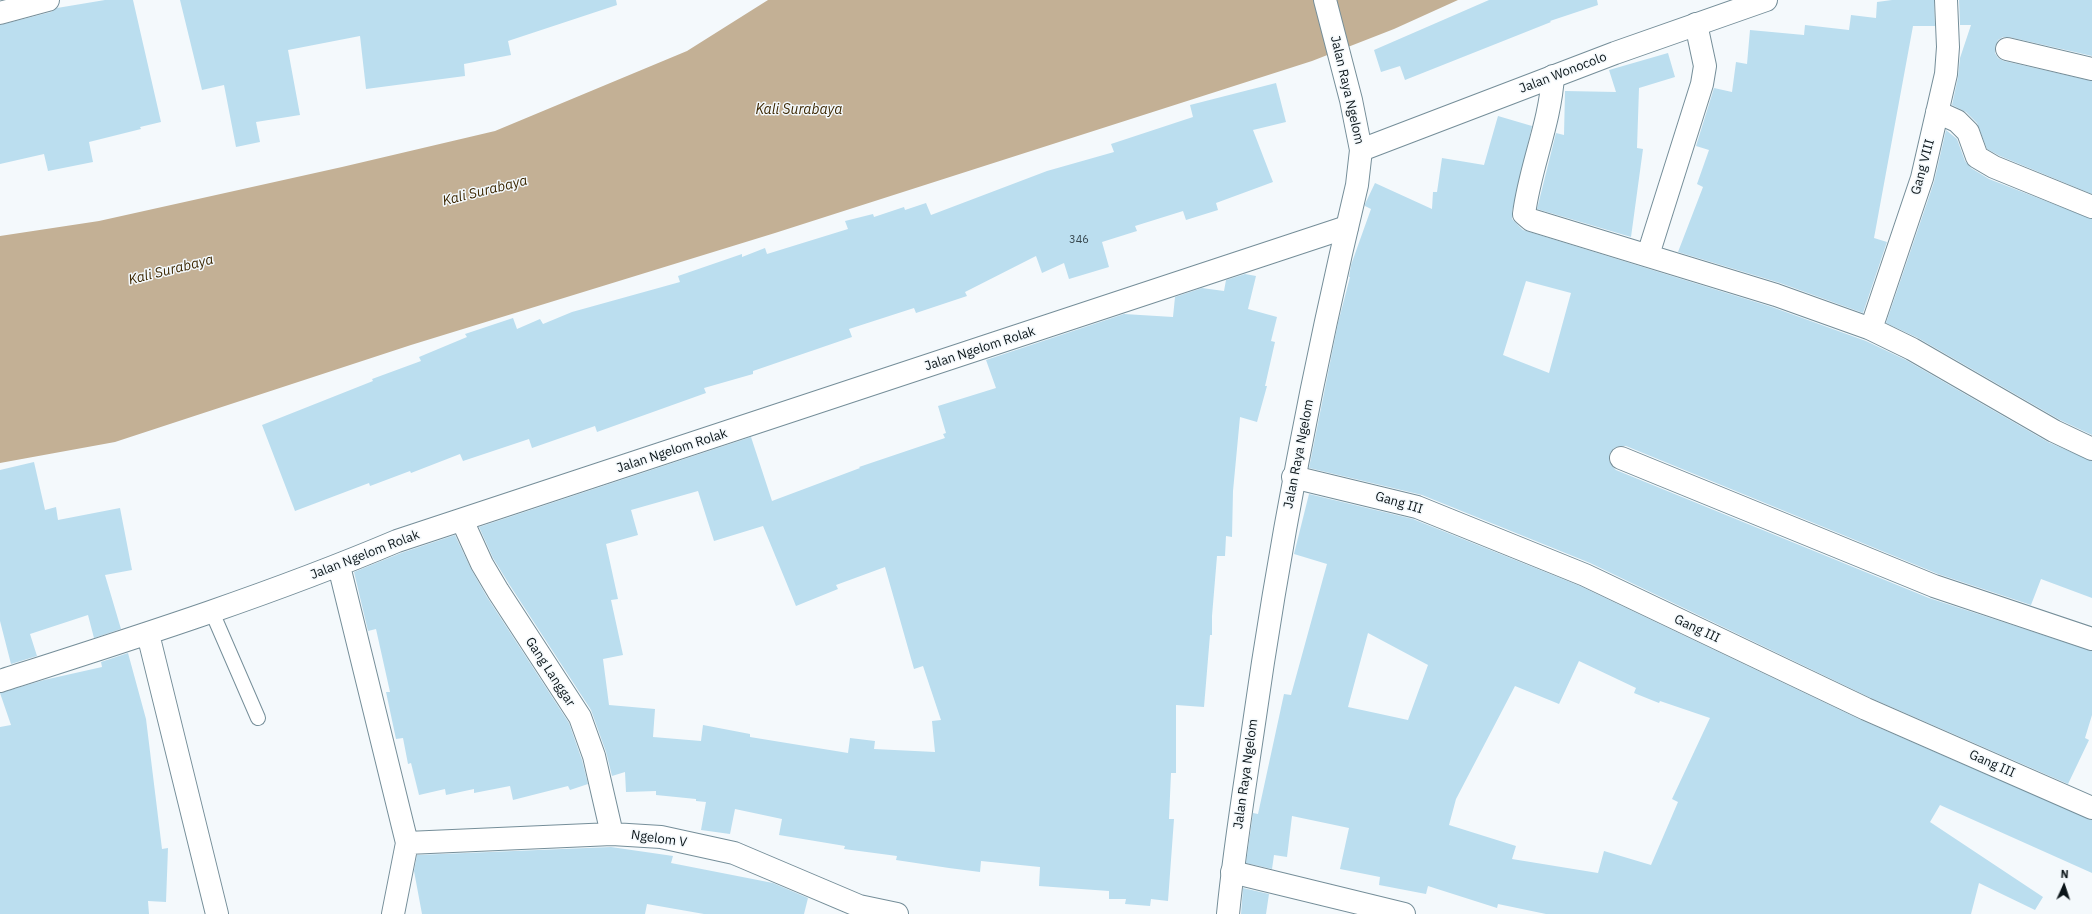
<!DOCTYPE html>
<style>
body{margin:0}
#map{position:relative;width:2092px;height:914px;overflow:hidden;background:#f4f9fc;font-family:"IBM Plex Sans",sans-serif}
canvas{display:block}
.north{position:absolute;left:2044px;top:866px;width:40px;height:40px;-webkit-text-stroke:3px #f4f9fc;paint-order:stroke;rotate:3deg;font-size:11px;font-weight:700;line-height:16px;text-align:center;color:#0b1519}
.north::after{content:'';display:block;margin:auto;width:14px;height:18px;background:#0b1519;clip-path:polygon(50% 0,100% 100%,50% 72%,0 100%)}
</style>
<div id="map">
<canvas width="2092" height="914"></canvas>
<div class="north">N</div>
</div>
<script>
const c = document.querySelector('canvas').getContext('2d');
c.lineJoin = 'round';
function fillPath(path, color) {
  c.fillStyle = color;
  c.fill(path, 'evenodd');
}
function stroke(path, color, width, dash) {
  c.strokeStyle = color;
  c.lineWidth = width;
  c.lineCap = dash ? 'butt' : 'round';
  c.setLineDash(dash || []);
  c.stroke(path);
}
function label(font, color, halo, rows, align = 'center') {
  c.font = font + ' "IBM Plex Sans",sans-serif';
  c.lineWidth = 3;
  c.setLineDash([]);
  c.textBaseline = 'middle';
  c.strokeStyle = halo;
  c.fillStyle = color;
  for (const [text, x, y, turn = 0] of rows) {
    c.save();
    c.translate(x, y);
    c.rotate((+turn || 0) * Math.PI / 180);
    c.textAlign = isNaN(turn) ? turn : align;
    if (halo) c.strokeText(text, 0, 0);
    c.fillText(text, 0, 0);
    c.restore();
  }
}
fillPath(new Path2D(`
 M 768,0 L 1458,0 L 1394,29 L 1312,61 L 775,233 L 411,345 L 115,442 L 0,463 L 0,236 L 99,221 L 342,167 L 495,131 L 687,51 Z`), '#c3b095');
fillPath(new Path2D(`
 M 105,0 L 133,0 L 161,122 L 140,127 L 141,129 L 89,142 L 93,162 L 48,171 L 44,154 L 0,164 L 0,25 L 51,12 L 57,8 Z
 M 180,0 L 616,0 L 617,5 L 508,41 L 511,55 L 464,64 L 465,76 L 366,89 L 360,36 L 288,50 L 300,115 L 256,122 L 260,142 L 236,147 L 224,85 L 202,90 Z
 M 1489,0 L 1597,0 L 1598,5 L 1550,21 L 1551,22 L 1405,80 L 1400,66 L 1381,72 L 1374,50 Z
 M 1892,0 L 1934,0 L 1935,26 L 1913,26 L 1874,238 L 1887,242 L 1863,313 L 1780,283 L 1678,252 L 1703,187 L 1697,184 L 1709,150 L 1696,146 L 1714,88 L 1732,92 L 1736,62 L 1747,64 L 1750,30 L 1804,35 L 1805,25 L 1849,30 L 1851,15 L 1876,18 L 1877,2 Z
 M 1959,0 L 2092,0 L 2092,56 L 2009,37 L 2003,37 L 1998,40 L 1995,47 L 1995,53 L 1998,58 L 2004,61 L 2092,81 L 2092,194 L 2000,156 L 1987,149 L 1977,123 L 1966,112 L 1952,105 L 1958,77 L 1960,58 L 1971,25 L 1960,25 Z
 M 1668,53 L 1675,77 L 1639,88 L 1637,148 L 1643,149 L 1631,237 L 1537,209 L 1556,133 L 1564,135 L 1565,91 L 1616,92 L 1609,70 Z
 M 1276,83 L 1286,122 L 1253,130 L 1273,182 L 1216,203 L 1218,210 L 1186,220 L 1183,211 L 1135,226 L 1137,231 L 1102,242 L 1109,267 L 1069,279 L 1064,263 L 1042,273 L 1036,256 L 965,292 L 967,296 L 916,313 L 914,308 L 849,329 L 852,337 L 753,371 L 753,374 L 704,388 L 706,393 L 597,432 L 595,426 L 532,448 L 529,439 L 463,461 L 460,454 L 411,473 L 410,471 L 370,486 L 369,483 L 295,511 L 262,425 L 373,381 L 372,379 L 421,361 L 419,357 L 467,337 L 465,334 L 513,318 L 517,329 L 540,319 L 543,324 L 572,312 L 680,282 L 678,276 L 742,254 L 742,257 L 765,248 L 767,254 L 848,229 L 845,221 L 873,214 L 874,217 L 904,207 L 905,210 L 926,203 L 931,215 L 1047,171 L 1114,152 L 1111,144 L 1193,117 L 1190,105 Z
 M 1498,116 L 1532,126 L 1512,212 L 1512,219 L 1523,230 L 1772,307 L 1866,341 L 1906,360 L 2048,442 L 2092,461 L 2092,598 L 2041,579 L 2031,605 L 1938,574 L 1626,446 L 1620,446 L 1614,448 L 1610,453 L 1609,459 L 1611,465 L 1616,470 L 1929,598 L 2092,651 L 2092,715 L 2085,738 L 2089,740 L 2068,784 L 1871,698 L 1590,563 L 1422,495 L 1309,468 L 1338,323 L 1350,277 L 1349,277 L 1351,265 L 1371,209 L 1365,206 L 1365,204 L 1375,183 L 1432,209 L 1433,192 L 1437,192 L 1442,158 L 1484,165 ZM 1526,281 L 1571,293 L 1549,373 L 1503,355 Z
 M 1946,130 L 1957,139 L 1965,161 L 1971,168 L 1989,179 L 2092,219 L 2092,435 L 2060,420 L 1918,338 L 1886,323 L 1934,182 Z
 M 1245,274 L 1256,276 L 1248,309 L 1277,317 L 1271,341 L 1275,342 L 1265,386 L 1267,386 L 1257,422 L 1240,417 L 1233,491 L 1232,537 L 1226,536 L 1225,556 L 1217,556 L 1212,616 L 1212,635 L 1210,635 L 1204,707 L 1176,705 L 1176,773 L 1171,773 L 1169,819 L 1174,819 L 1168,901 L 1151,899 L 1150,906 L 1125,904 L 1126,899 L 1109,899 L 1109,891 L 1039,886 L 1040,867 L 981,861 L 980,872 L 949,868 L 896,860 L 897,856 L 844,849 L 845,846 L 779,835 L 782,819 L 735,809 L 730,834 L 701,830 L 706,802 L 696,801 L 696,799 L 656,795 L 656,791 L 626,792 L 625,772 L 612,776 L 606,752 L 591,710 L 509,584 L 493,558 L 479,527 L 751,437 L 772,501 L 860,468 L 859,467 L 945,438 L 943,434 L 946,433 L 938,406 L 996,388 L 986,360 L 1124,314 L 1173,317 L 1175,297 L 1202,288 L 1224,291 L 1226,280 ZM 698,491 L 714,541 L 763,526 L 796,606 L 838,589 L 836,585 L 885,567 L 914,669 L 923,666 L 941,720 L 932,721 L 935,752 L 874,749 L 875,741 L 850,738 L 848,753 L 750,737 L 750,734 L 703,725 L 701,741 L 653,737 L 655,709 L 609,705 L 603,659 L 623,655 L 611,600 L 618,599 L 606,544 L 638,535 L 631,510 Z
 M 34,462 L 45,510 L 56,507 L 58,520 L 120,508 L 132,570 L 105,575 L 121,629 L 94,638 L 88,615 L 30,634 L 37,656 L 11,664 L 0,621 L 0,470 Z
 M 1309,494 L 1413,519 L 1580,586 L 1861,720 L 2092,820 L 2092,873 L 1940,805 L 1930,822 L 2043,897 L 2035,910 L 1979,883 L 1971,914 L 1546,914 L 1498,904 L 1497,908 L 1428,886 L 1426,894 L 1379,885 L 1380,877 L 1340,869 L 1349,828 L 1292,816 L 1287,857 L 1274,855 L 1272,869 L 1246,863 L 1253,813 L 1258,814 L 1284,694 L 1291,695 L 1327,564 L 1294,554 ZM 1368,633 L 1428,665 L 1408,720 L 1348,707 ZM 1579,661 L 1636,688 L 1634,693 L 1659,703 L 1660,701 L 1710,718 L 1672,799 L 1678,802 L 1651,865 L 1604,851 L 1598,873 L 1512,859 L 1516,846 L 1449,825 L 1456,799 L 1515,686 L 1559,704 Z
 M 455,535 L 471,569 L 487,597 L 569,723 L 582,760 L 588,784 L 570,790 L 568,786 L 513,800 L 510,786 L 474,793 L 474,789 L 446,795 L 445,789 L 419,795 L 411,763 L 408,764 L 403,738 L 396,739 L 386,692 L 390,692 L 376,629 L 368,631 L 354,572 L 401,553 Z
 M 128,653 L 146,719 L 162,849 L 168,848 L 166,902 L 148,901 L 149,914 L 0,914 L 0,727 L 11,725 L 0,693 L 44,680 L 102,667 L 101,662 Z
 M 611,847 L 673,856 L 671,863 L 773,883 L 808,898 L 804,914 L 704,914 L 647,904 L 645,914 L 422,914 L 414,871 L 417,855 Z
 M 1243,888 L 1269,894 L 1266,914 L 1241,914 Z`), '#bbdeef');
const service = new Path2D(`
 M 212,612 L 258,718`);
const minor = new Path2D(`
 M 2007,49 L 2092,69
 M 1553,76 C 1550,124 1530,167 1524,214 L 1531,220 L 1776,295 L 1871,329 L 1912,349 L 2054,431 L 2092,449
 M 1937,112 L 1957,121 L 1968,132 L 1977,157 L 1994,167 L 2092,207
 M 1648,255 L 1702,84 L 1705,66 L 1696,24
 M 1871,329 L 1922,178 L 1946,74 L 1948,47 L 1946,0
 M 1621,458 L 1934,586 L 2092,639
 M 1293,477 L 1417,507 L 1585,575 L 1866,709 L 2092,808
 M 462,520 L 482,564 L 498,591 L 580,717 L 594,756 L 612,834
 M 339,566 L 407,843 L 393,914
 M 148,634 L 217,914
 M 0,681 C 134,638 267,596 397,541 L 1347,227
 M 407,843 L 612,834 L 661,837 L 734,853 L 859,906 L 897,914
 M 1232,872 L 1404,914`);
const secondary = new Path2D(`
 M 1361,150 L 1615,53 L 1766,0`);
const primary = new Path2D(`
 M 0,13 L 48,0
 M 1228,914 C 1234,852 1244,791 1253,730 C 1279,546 1314,365 1357,185 L 1361,150 L 1351,100 L 1325,0`);
stroke(service, '#758e99', 16);
stroke(minor, '#758e99', 24);
stroke(secondary, '#758e99', 24);
stroke(primary, '#758e99', 24);
stroke(service, '#fff', 14);
stroke(minor, '#fff', 22);
stroke(secondary, '#fff', 22);
stroke(primary, '#fff', 22);
label('11px', '#37474e', null, [
 ["346",1079,240]
]);
label('13px', '#0b1519', '#f4f9fc', [
 ["Jalan Wonocolo",1563,73,-21],
 ["Jalan Raya Ngelom",1347,90,77],
 ["Gang VIII",1923,167,-75],
 ["Jalan Ngelom Rolak",980,349,-18],
 ["Jalan Ngelom Rolak",672,451,-18],
 ["Jalan Raya Ngelom",1299,454,-79],
 ["Gang III",1399,503,16],
 ["Jalan Ngelom Rolak",365,555,-21],
 ["Gang III",1697,629,25],
 ["Gang Langgar",550,672,57],
 ["Gang III",1992,764,24],
 ["Jalan Raya Ngelom",1246,774,-82],
 ["Ngelom V",659,839,8]
]);
label('italic 14px', '#3c2702', '#f4f9fc', [
 ["Kali Surabaya",799,110],
 ["Kali Surabaya",485,191,-14],
 ["Kali Surabaya",171,270,-14]
]);
</script>
